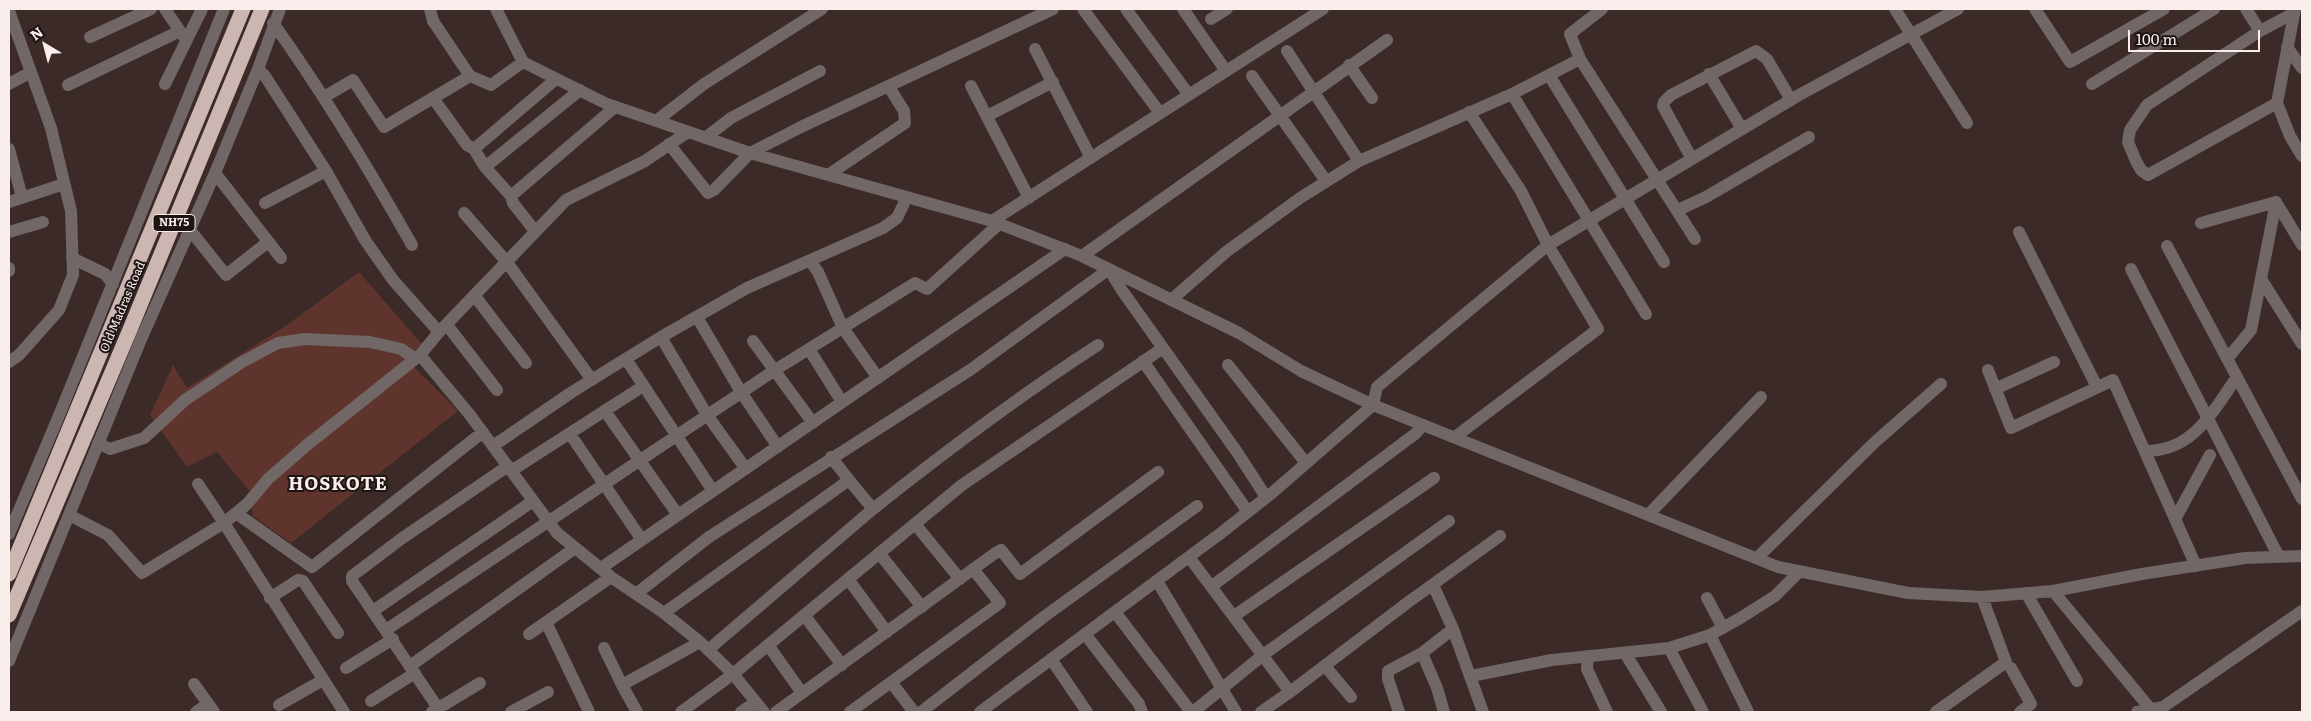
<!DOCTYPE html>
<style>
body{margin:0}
#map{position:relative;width:2311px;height:721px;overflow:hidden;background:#3b2a27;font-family:Literata,serif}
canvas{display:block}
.frame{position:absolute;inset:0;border:10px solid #faeeec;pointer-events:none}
.north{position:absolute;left:20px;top:20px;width:50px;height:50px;-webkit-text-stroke:4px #1c1513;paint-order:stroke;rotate:323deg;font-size:14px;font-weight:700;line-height:20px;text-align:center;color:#faeeec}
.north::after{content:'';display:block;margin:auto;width:18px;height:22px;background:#faeeec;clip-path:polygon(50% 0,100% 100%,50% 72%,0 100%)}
.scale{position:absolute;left:2128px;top:30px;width:132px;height:22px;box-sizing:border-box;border:2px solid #faeeec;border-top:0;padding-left:6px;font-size:15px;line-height:18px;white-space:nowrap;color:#faeeec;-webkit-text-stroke:4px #1c1513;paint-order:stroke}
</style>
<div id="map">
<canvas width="2311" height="721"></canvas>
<div class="frame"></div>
<div class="north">N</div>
<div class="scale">100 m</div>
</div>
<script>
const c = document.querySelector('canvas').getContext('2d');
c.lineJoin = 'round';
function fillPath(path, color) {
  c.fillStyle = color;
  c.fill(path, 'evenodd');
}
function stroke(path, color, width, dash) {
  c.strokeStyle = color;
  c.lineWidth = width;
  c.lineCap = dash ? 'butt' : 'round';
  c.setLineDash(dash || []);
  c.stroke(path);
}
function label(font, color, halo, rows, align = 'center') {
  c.font = font + ' Literata,serif';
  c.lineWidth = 4;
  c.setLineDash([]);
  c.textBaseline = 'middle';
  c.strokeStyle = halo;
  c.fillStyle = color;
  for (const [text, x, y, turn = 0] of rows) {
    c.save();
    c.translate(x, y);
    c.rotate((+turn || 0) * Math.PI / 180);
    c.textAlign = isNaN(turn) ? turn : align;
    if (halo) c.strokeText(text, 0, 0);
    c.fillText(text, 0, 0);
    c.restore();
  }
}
fillPath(new Path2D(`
 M 359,272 L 422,344 L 406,359 L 458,411 L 291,543 L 253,516 L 251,493 L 217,452 L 187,467 L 150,415 L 173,365 L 187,388 L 284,327 Z`), '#5e342c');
stroke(new Path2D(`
 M 165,9 L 184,37
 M 430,9 L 433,21 L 470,76 L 491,85 L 523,62
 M 496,9 L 523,62 L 607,104 L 750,153 L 992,221 L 1082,256 L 1239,333 L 1301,371 L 1373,405 L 1778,567 L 1908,593 L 1982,597 L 2053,591 L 2142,574 L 2245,558 L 2302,556
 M 1083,9 L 1160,113
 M 1126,9 L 1189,95
 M 1183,9 L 1226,71
 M 1895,9 L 1967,123
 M 2035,9 L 2070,62 L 2164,9
 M 2246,9 L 2260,31
 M 2295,9 L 2277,103 L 2290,136 L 2302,156
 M 9,11 L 51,128 L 71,211 L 73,275 L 59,310 L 19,355 L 9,362
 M 1211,19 L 1227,9
 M 273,23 C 324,94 369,169 412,245
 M 90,37 L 151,9
 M 2287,47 L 2302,68
 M 1035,49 L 1091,158
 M 1287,51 L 1359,161
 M 1580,59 L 1695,239
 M 1349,65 L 1372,98
 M 258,69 L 265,76 L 326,171 L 365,240 L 393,280 L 439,332 L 566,200 L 645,161 L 688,132
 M 1709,74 L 1742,129
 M 1549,75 L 1664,262
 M 1252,76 L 1326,181
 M 9,84 L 31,72
 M 165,84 L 202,9
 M 2092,84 L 2214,9
 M 68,85 L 180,31
 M 971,86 L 1029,198
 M 1512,94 L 1646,314
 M 324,97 L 353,80 L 384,127 L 470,76
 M 433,98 L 467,145 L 474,149 L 485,167 L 511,196 L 513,203 L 535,231
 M 2277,103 L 2148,175 L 2141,170 L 2136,161 L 2128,142 L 2130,130 L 2147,105 L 2260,31 L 2294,13
 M 987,116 L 1053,82
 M 656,121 L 704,84 L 822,9
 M 705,138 L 731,118 L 820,71
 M 669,144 L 708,193 L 714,190 L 750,153 L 803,126 L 1053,9
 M 9,149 L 22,197
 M 474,149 L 556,79
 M 1692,159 L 1663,106 L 1664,102 L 1671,95 L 1756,51 L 1767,59 L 1791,100
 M 485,167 L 580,90
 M 215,173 L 281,258
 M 828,175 L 905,123 L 904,111 L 889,87
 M 511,196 L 615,107
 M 9,202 L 64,184
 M 2276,202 L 2302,245
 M 265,203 L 326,171
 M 1678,210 L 1706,197 L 1809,137
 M 464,213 L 506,261 L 592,380
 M 992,221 L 1323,9
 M 2201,223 L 2276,202 L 2251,330 L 2227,359
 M 190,230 L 226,275 L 268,242
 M 9,232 L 43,222
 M 2019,232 L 2097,387
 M 2167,246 L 2302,499
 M 1082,256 L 1387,40
 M 72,258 L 105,274 L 113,284
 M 810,261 L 818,272 L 843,328 L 878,378
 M 9,268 L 9,271
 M 2131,269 L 2279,557
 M 2261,279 L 2302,344
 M 474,295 L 526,363
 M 1171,300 L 1226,252 L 1300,198 L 1359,161 L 1512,94 L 1580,59 L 1570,34 L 1602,9
 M 697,317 L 741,392 L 778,447
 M 447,325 L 497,390
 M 661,337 L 707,415 L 746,469
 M 753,341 L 813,423
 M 809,349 L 842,402
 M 420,355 L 470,415 L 557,533 L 611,577 L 664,613 L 700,642 L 733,674 L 764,712
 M 626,359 L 713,491
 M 1143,361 L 1248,512
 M 1228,365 L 1306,463
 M 1988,370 L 2011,428 L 2113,380 L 2196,566
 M 1995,389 L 2054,362
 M 605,411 L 678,515
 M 570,434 L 642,540
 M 1455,437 L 1598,329 L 1548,245 L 1521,191 L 1469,112
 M 98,443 L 110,449 L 144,438 L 185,400 L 242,362 L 278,343 L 305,339 L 370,342 L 401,349 L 414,358
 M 493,446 L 572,392 L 661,337 L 747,288 L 883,228 L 897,218 L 907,197
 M 2145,451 C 2194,451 2212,412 2237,377
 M 831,457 L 849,480
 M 511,471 L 637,390
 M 198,484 L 224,523 L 247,504 L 268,479 L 307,445 L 420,355 L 439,332
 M 873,509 C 946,451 1020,395 1098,345
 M 236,513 L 312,567 L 483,432
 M 69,515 L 108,535 L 142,573 L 224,523 L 344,712
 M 1648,515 L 1761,397
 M 2175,519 L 2210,455
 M 915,524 L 960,579
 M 9,534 L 60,413 L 224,9
 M 879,553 L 922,607
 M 1189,557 L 1290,692 L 1261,712
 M 1757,558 L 1875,442 L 1941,384
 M 601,568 L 1065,249
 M 848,579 L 887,632
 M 1157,581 L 1236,712
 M 1433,585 L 1453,629 L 1483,712
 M 1212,586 L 1415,434 L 1423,425
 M 2053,591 L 2153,712
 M 2026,593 L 2077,681
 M 636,594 L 709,537 L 970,370 L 1109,269 L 1121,289 L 1237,452 L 1266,497
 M 270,598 L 298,580 L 303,581 L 338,633
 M 1707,598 L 1723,628
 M 373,611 L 533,501
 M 1115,612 L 1191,712
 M 664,613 L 849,480 L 873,509 L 708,650
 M 804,615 L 842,665
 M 1234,616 L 1434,478
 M 546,622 L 589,712
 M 386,630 L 775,370 L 915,283 L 927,289 L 999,224
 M 529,634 L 611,577
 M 1085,634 L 1139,704 L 1142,712
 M 1710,635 L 1748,712
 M 768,645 L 802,693
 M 604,648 L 622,685
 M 1669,648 L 1703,712
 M 1422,653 L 1437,688 L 1444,712
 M 1625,653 L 1661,712
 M 1588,656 L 1587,669 L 1607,712
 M 1051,659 L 1087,712
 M 9,661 L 142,337 L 215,173 L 258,69 L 280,9
 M 410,666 L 575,548
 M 1325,666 L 1351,697
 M 346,668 L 393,639
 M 2011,668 L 2031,704 L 2020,712
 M 1471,676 L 1552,660 L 1669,648 L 1710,635 L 1742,617 L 1775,596 L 1800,571
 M 891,682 L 914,712
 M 194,684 L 214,712
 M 1290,692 L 1407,603 L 1500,536
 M 371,701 L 415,673
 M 279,705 L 323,680
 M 438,708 L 352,581 L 352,576 L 401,539 L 508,466
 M 196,712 L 208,704
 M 432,712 L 480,683
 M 511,712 L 548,692
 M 637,712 L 622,685 L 700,642
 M 681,712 L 733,674 L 962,485 L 1163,348
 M 741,712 L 756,702
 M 776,712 L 994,554 L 1001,550 L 1020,574 L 1158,472
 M 850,712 L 1000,603 L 973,569
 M 921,712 L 1045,616 L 1197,506
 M 980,712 L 1221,533 L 1272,493 L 1373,405 L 1377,387 L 1548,245 L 1799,95 L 1958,9
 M 1193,712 L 1263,655 L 1449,521
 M 1399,712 L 1388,679 L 1388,671 L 1422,653 L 1453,629
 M 1936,712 L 2006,662 L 1982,597
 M 2137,712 L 2163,707 L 2302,611`), '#706766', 12);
stroke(new Path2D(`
 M 9,574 L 243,9
 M 9,615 L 129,332 L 262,9`), '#cbb6b1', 15);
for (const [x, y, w] of [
 [174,223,42]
]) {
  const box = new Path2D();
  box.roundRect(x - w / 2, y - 8.5, w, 17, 4);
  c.fillStyle = '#1c1513';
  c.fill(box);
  stroke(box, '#faeeec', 1);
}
label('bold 11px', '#faeeec', null, [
 ["NH75",174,223]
]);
label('12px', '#faeeec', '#1c1513', [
 ["Old Madras Road",123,307,-67]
]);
c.letterSpacing = '1px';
label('bold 18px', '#faeeec', '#1c1513', [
 ["HOSKOTE",338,485]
]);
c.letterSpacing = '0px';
</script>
